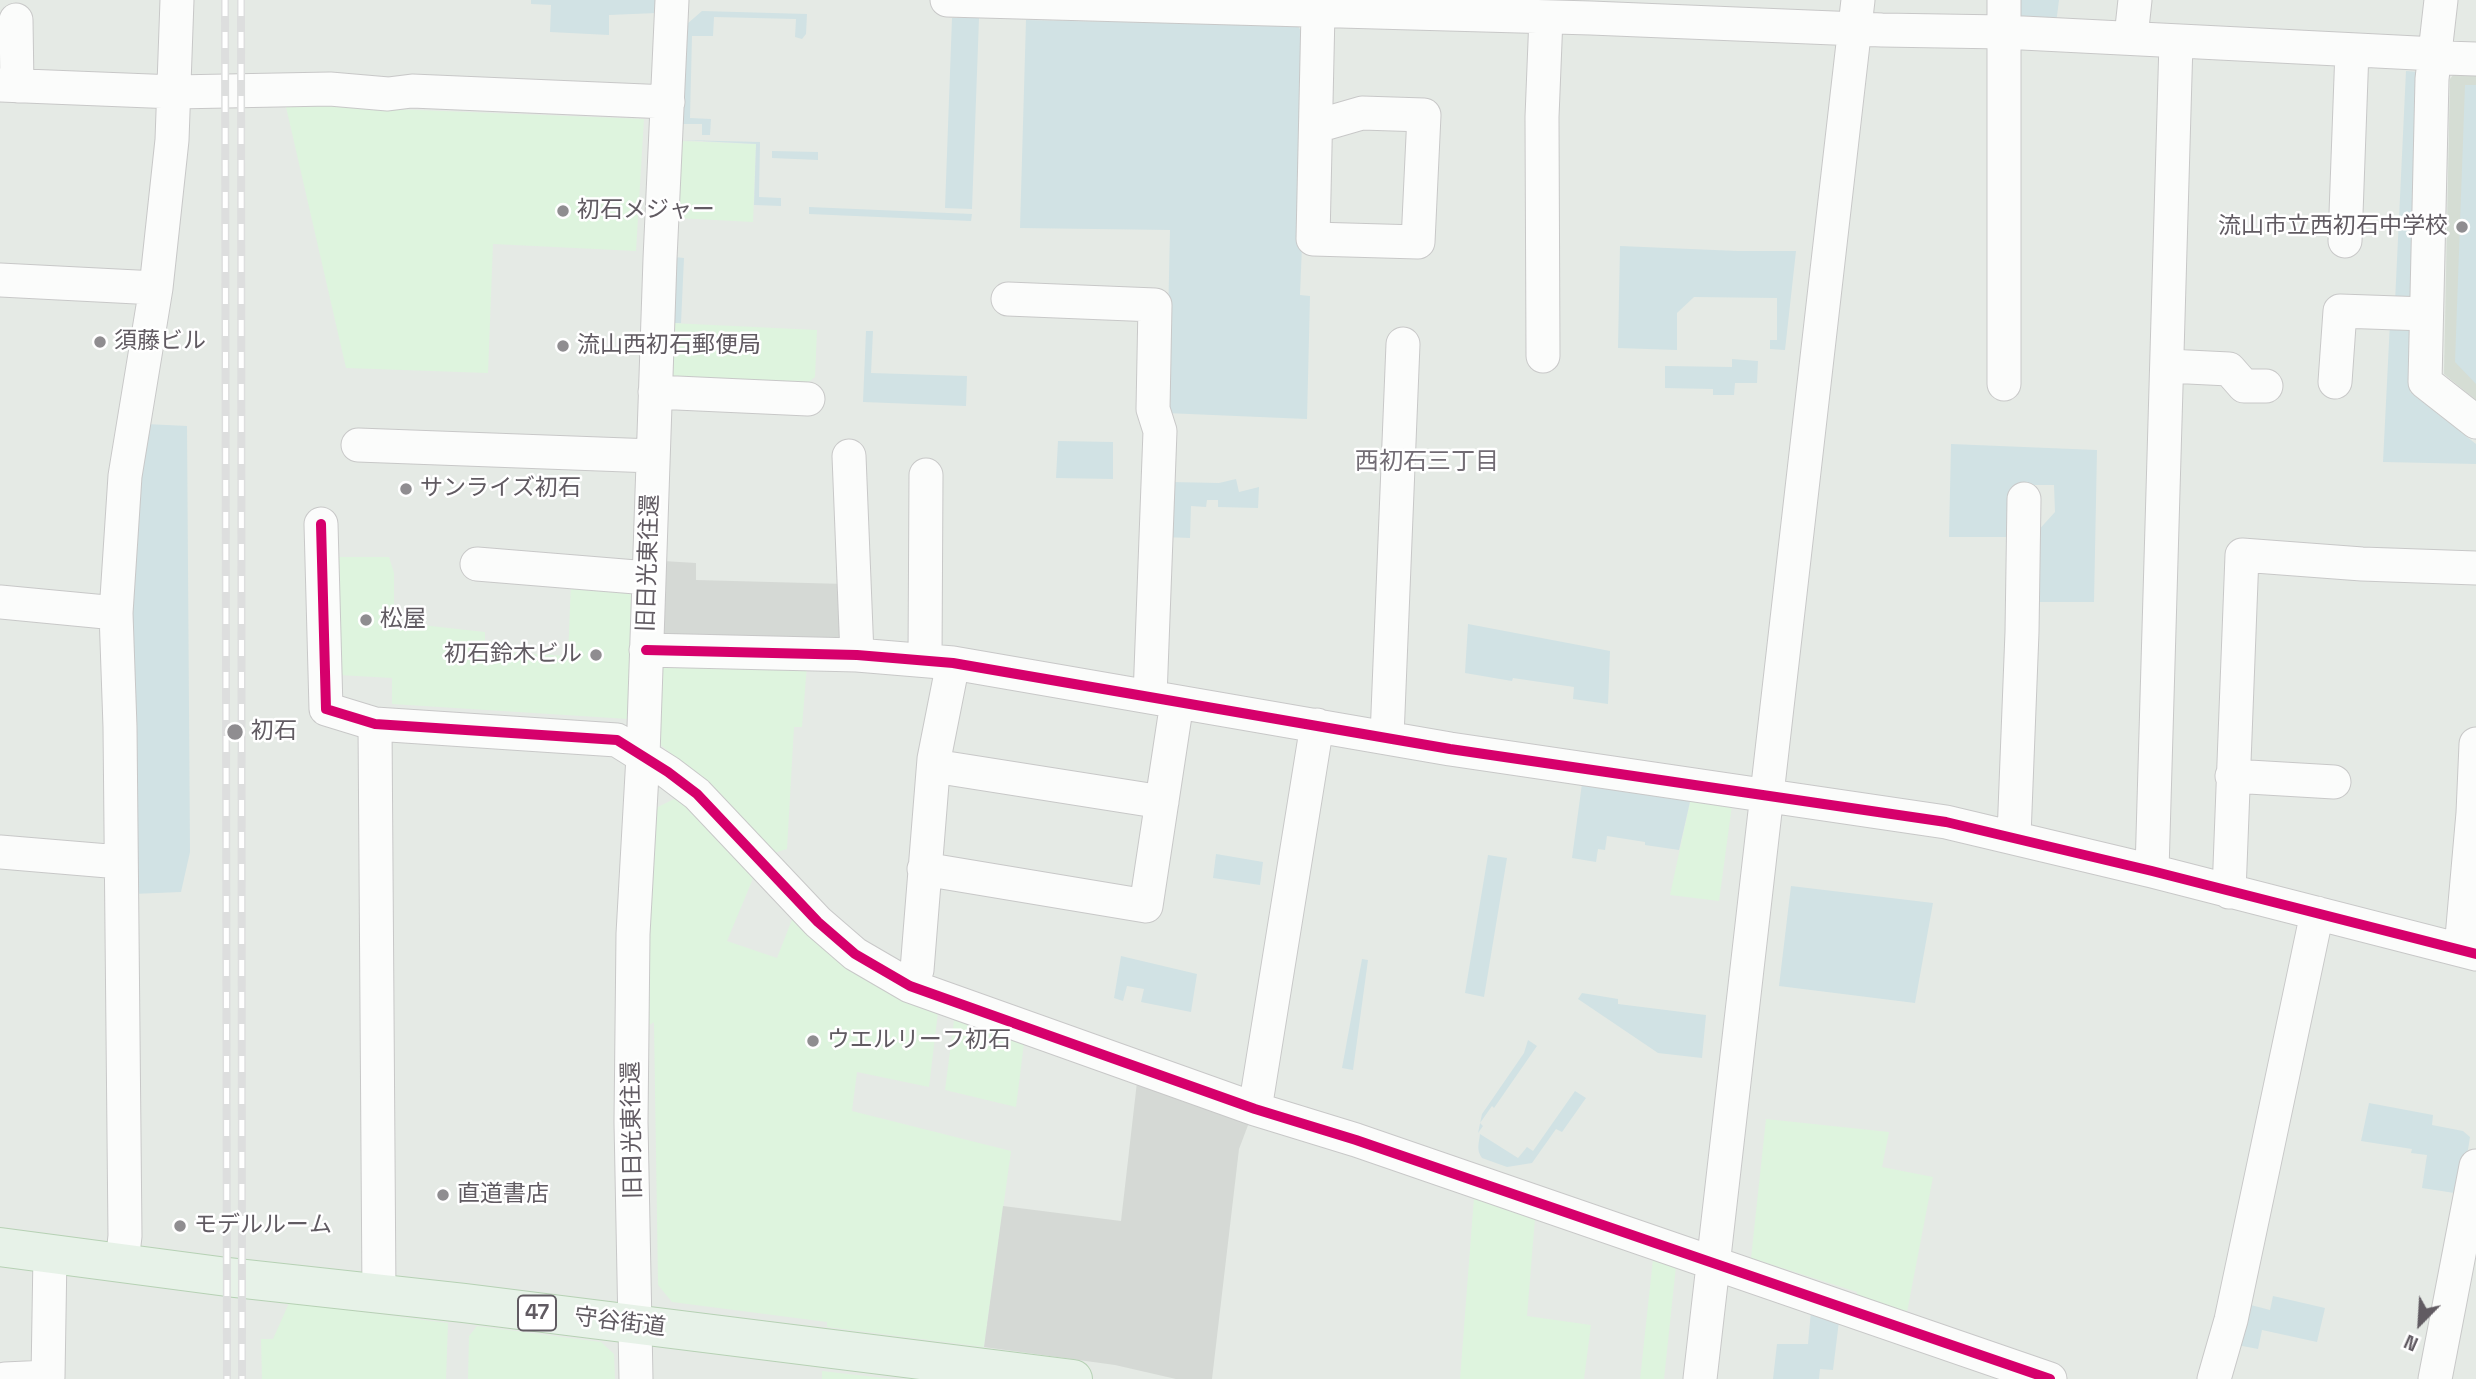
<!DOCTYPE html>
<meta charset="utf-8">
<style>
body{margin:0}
#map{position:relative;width:2476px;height:1379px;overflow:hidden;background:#e5eae5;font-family:"Space Grotesk",sans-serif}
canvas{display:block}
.north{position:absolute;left:2385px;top:1288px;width:70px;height:70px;-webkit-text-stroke:5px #fff;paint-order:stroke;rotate:204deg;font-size:19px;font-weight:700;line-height:28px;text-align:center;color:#615b62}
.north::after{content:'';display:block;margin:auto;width:24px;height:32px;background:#615b62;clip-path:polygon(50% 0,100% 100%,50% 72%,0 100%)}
</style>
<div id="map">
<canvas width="2476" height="1379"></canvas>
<div class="north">N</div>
</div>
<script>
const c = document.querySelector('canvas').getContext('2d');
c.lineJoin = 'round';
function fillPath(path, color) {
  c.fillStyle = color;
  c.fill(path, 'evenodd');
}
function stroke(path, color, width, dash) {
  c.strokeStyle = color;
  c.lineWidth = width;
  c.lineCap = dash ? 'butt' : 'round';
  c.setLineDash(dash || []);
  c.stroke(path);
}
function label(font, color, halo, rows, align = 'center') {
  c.font = font + ' "Space Grotesk","Noto Sans JP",sans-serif';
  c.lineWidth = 5;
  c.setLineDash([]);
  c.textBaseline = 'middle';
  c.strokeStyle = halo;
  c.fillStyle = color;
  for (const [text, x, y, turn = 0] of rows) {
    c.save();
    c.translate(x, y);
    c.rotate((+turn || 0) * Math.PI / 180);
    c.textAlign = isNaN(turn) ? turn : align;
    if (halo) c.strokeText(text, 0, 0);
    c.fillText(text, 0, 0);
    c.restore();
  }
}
fillPath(new Path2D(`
 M 328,104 L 391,109 L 644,119 L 636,251 L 493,244 L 488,373 L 346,368 L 286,107 Z
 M 681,141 L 756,144 L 753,222 L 677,218 Z
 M 671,323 L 817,330 L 815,377 L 800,389 L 678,384 L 669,375 Z
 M 337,557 L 389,557 L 394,573 L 394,622 L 485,632 L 485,651 L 568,656 L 571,582 L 624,586 L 632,595 L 628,719 L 392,704 L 392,678 L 338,675 Z
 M 807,665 L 802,727 L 794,727 L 787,849 L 774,853 L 718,792 L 657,742 L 659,667 Z
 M 1692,793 L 1733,798 L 1719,901 L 1670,895 Z
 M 678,797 L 754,876 L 727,941 L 777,958 L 793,917 L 938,1012 L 929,1087 L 857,1072 L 852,1111 L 1011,1151 L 984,1347 L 827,1327 L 827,1322 L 672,1302 L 658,1285 L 654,1022 L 645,1028 L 654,809 Z
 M 954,1020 L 1024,1043 L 1016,1107 L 945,1090 Z
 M 1766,1119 L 1889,1132 L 1882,1167 L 1933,1177 L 1907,1312 L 1857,1295 L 1857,1292 L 1751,1258 Z
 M 1474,1197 L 1535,1218 L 1527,1316 L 1591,1325 L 1584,1379 L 1460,1379 Z
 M 1653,1259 L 1676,1266 L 1664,1379 L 1640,1379 Z
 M 289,1303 L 448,1323 L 446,1379 L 262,1379 L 261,1339 L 273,1339 Z
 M 477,1326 L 601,1342 L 614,1354 L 615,1379 L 468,1379 L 469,1336 Z
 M 822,1371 L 892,1379 L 822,1379 Z`), '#def4de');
fillPath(new Path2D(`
 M 663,561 L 696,563 L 696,580 L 845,584 L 847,641 L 661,640 Z
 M 1137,1082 L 1250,1120 L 1239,1149 L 1212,1379 L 1176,1379 L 1115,1365 L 984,1347 L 1003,1206 L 1121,1221 Z`), '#d5d9d5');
fillPath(new Path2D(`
 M 2459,68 L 2476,69 L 2476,400 L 2444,374 L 2450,79 Z`), '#d5ddd4');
fillPath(new Path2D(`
 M 531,0 L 657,0 L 657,13 L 609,15 L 609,35 L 550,32 L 551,5 L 531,4 Z
 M 2015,0 L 2059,0 L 2056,24 L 2021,23 Z
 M 702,11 L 807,14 L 806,34 L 802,39 L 795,37 L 796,19 L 714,17 L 713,36 L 692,36 L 690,118 L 711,119 L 710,135 L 702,135 L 702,124 L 682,124 L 687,24 Z
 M 952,18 L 979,18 L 972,209 L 945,208 Z
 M 1026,20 L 1298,26 L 1310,47 L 1300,295 L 1310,296 L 1307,419 L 1166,413 L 1170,230 L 1020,228 Z
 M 2406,71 L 2419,72 L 2415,296 L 2395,302 Z
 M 2465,85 L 2476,85 L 2476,384 L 2455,362 Z
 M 681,140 L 760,142 L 759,197 L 781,198 L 781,206 L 754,205 L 756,144 Z
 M 772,151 L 818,152 L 818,160 L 772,158 Z
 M 809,207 L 972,214 L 971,221 L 809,214 Z
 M 1620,246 L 1738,251 L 1796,251 L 1785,350 L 1770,349 L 1770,340 L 1777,340 L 1777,298 L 1694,297 L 1677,313 L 1677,350 L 1618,348 Z
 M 675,257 L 684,258 L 681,323 L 671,323 Z
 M 2390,322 L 2414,332 L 2410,392 L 2476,444 L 2476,464 L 2383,462 Z
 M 866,331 L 873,331 L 871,373 L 967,376 L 966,406 L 863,402 Z
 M 1732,359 L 1758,361 L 1757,383 L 1735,383 L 1734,395 L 1713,395 L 1713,389 L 1665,388 L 1665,366 L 1732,367 Z
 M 146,424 L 187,426 L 190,852 L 181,892 L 133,894 L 126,616 Z
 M 1058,441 L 1113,442 L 1113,479 L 1056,478 Z
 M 1951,444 L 2097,450 L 2094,602 L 2033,602 L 2035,534 L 2055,512 L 2054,485 L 2014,485 L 2013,537 L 1949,537 Z
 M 1236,479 L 1239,492 L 1259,487 L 1258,508 L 1218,507 L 1218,500 L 1207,500 L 1206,507 L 1191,506 L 1190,538 L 1164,537 L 1171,482 L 1219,483 Z
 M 1468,624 L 1610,651 L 1608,704 L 1573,699 L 1574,687 L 1513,678 L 1512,681 L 1465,673 Z
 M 1583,776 L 1692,793 L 1679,850 L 1645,845 L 1645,842 L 1607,836 L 1605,850 L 1598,849 L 1596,862 L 1572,858 Z
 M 1216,854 L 1263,862 L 1260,885 L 1213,878 Z
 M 1488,855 L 1507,858 L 1484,997 L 1465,993 Z
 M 1791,886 L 1933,903 L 1915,1003 L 1779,986 Z
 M 1121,956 L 1197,974 L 1191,1012 L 1141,1002 L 1144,989 L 1127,986 L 1123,1001 L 1114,998 Z
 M 1362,959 L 1368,960 L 1353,1070 L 1342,1068 Z
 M 1582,993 L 1618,999 L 1618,1004 L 1706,1015 L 1702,1058 L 1658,1053 L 1578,999 Z
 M 1528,1040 L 1537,1046 L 1494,1108 L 1492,1106 L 1480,1123 L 1483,1126 L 1478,1133 L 1482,1114 L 1524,1053 Z
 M 1575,1091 L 1586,1098 L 1562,1132 L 1556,1129 L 1532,1163 L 1507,1167 L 1482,1158 C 1476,1150 1479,1143 1480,1134 L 1518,1158 L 1527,1147 L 1533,1151 Z
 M 2369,1103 L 2433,1115 L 2432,1125 L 2463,1131 L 2470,1137 L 2461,1194 L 2422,1188 L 2427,1155 L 2411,1153 L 2412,1149 L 2361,1141 Z
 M 2273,1296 L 2325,1308 L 2317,1342 L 2262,1330 L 2258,1349 L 2237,1345 L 2247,1304 L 2270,1310 Z
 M 1811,1311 L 1839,1321 L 1833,1370 L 1820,1369 L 1819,1379 L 1773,1379 L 1777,1344 L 1808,1344 Z`), '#d1e2e4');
const minor = new Path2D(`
 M 947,0 L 1591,18 L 1882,30 L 2003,32 L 2436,54 L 2446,58 L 2476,59
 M 2004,0 L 2004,384
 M 2441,0 L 2432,79 L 2425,382 L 2476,422
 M 16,20 L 17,86
 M 2131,37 L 2135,0
 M 0,85 L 175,92 L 330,89 L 388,94 L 412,91 L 668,102
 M 1317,126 L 1362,113 L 1424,115 L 1418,242 L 1313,239 L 1318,12
 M 2345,241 L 2352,50
 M 0,280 L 156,288
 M 1008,299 L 1155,305 L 1153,409 L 1160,431 L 1150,697
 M 1543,356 L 1542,117 L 1546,17
 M 2168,366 L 2229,369 L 2244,386 L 2266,386
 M 2335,382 L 2340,311 L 2426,314
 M 655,392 L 808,399
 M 358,445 L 653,456
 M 849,456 L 857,655
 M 321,524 L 326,709 L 375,724 L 617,740 L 668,772 L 697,794 L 818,922 L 855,954 L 910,986 L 1255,1109 L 1356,1140 L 2050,1379
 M 477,564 L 648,578
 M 0,602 L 116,613
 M 646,650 L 857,655 L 953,663 L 1450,749 L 1946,822 L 2152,871 L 2476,954
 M 925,660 L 926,475
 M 375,724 L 379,1294
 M 1387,737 L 1403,344
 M 934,766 L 1162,802
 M 2232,776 L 2334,782
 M 2014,836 L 2022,632 L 2024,499
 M 0,852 L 120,862
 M 924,869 L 1146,906 L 1177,702
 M 2152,871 L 2176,42
 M 2229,892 L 2242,555 L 2362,564 L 2476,568
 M 2461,949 L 2473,813 L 2476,744
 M 910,986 L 917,970 L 934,759 L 953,663
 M 1255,1109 L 1317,725
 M 122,1263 L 125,1236 L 120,727 L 116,613 L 125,476 L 156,288 L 172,140 L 177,0
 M 5,1379 L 48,1377 L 50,1254
 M 636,1379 L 631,1122 L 633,934 L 643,756 L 660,259 L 672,0
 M 1700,1379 L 1858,0
 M 2214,1379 L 2231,1320 L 2317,913
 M 2435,1379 L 2476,1166`);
const major = new Path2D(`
 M 0,1247 L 227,1277 L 464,1303 L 1073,1379`);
stroke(minor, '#c8c8c8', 35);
stroke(major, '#b6d1b4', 40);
stroke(minor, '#fbfcfb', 33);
stroke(major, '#e7f2e8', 38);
const rail = new Path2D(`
 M 225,0 L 227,1379
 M 241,0 L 242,1379`);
stroke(rail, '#dddede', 8);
stroke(rail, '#fff', 5, [16]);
stroke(new Path2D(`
 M 321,524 L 326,709 L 375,724 L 617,740 L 668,772 L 697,794 L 818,922 L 855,954 L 910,986 L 1255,1109 L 1356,1140 L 2050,1379
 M 646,650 L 857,655 L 953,663 L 1450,749 L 1946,822 L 2152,871 L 2476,954`), '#d6006c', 10);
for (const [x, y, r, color] of [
 [563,211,7,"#8f8d90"],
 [2462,227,7,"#8f8d90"],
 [100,342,7,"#8f8d90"],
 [563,346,7,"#8f8d90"],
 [406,489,7,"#8f8d90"],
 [366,620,7,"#8f8d90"],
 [596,655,7,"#8f8d90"],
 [235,732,9,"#8f8d90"],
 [813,1041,7,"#8f8d90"],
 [443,1195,7,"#8f8d90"],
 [180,1226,7,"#8f8d90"]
]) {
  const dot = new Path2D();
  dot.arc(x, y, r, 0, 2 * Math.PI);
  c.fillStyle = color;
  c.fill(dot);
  stroke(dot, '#fff', 2.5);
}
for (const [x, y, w] of [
 [537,1313,38]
]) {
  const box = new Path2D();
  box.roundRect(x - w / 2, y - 17.5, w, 35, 5);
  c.fillStyle = '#fff';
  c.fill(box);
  stroke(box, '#615b62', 2);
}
label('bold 21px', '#615b62', null, [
 ["47",537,1313]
]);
label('23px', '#615b62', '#fff', [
 ["初石メジャー",577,211],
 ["流山市立西初石中学校",2448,227,"right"],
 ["須藤ビル",114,342],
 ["流山西初石郵便局",577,346],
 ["サンライズ初石",420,489],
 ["松屋",380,620],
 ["初石鈴木ビル",582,655,"right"],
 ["初石",251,732],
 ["ウエルリーフ初石",827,1041],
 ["直道書店",457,1195],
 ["モデルルーム",194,1226]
], 'left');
label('23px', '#615b62', '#fff', [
 ["旧日光東往還",649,563,-88],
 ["旧日光東往還",633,1130,-91],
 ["守谷街道",620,1323,7]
]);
label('24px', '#726c74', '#fff', [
 ["西初石三丁目",1427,462]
]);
</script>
